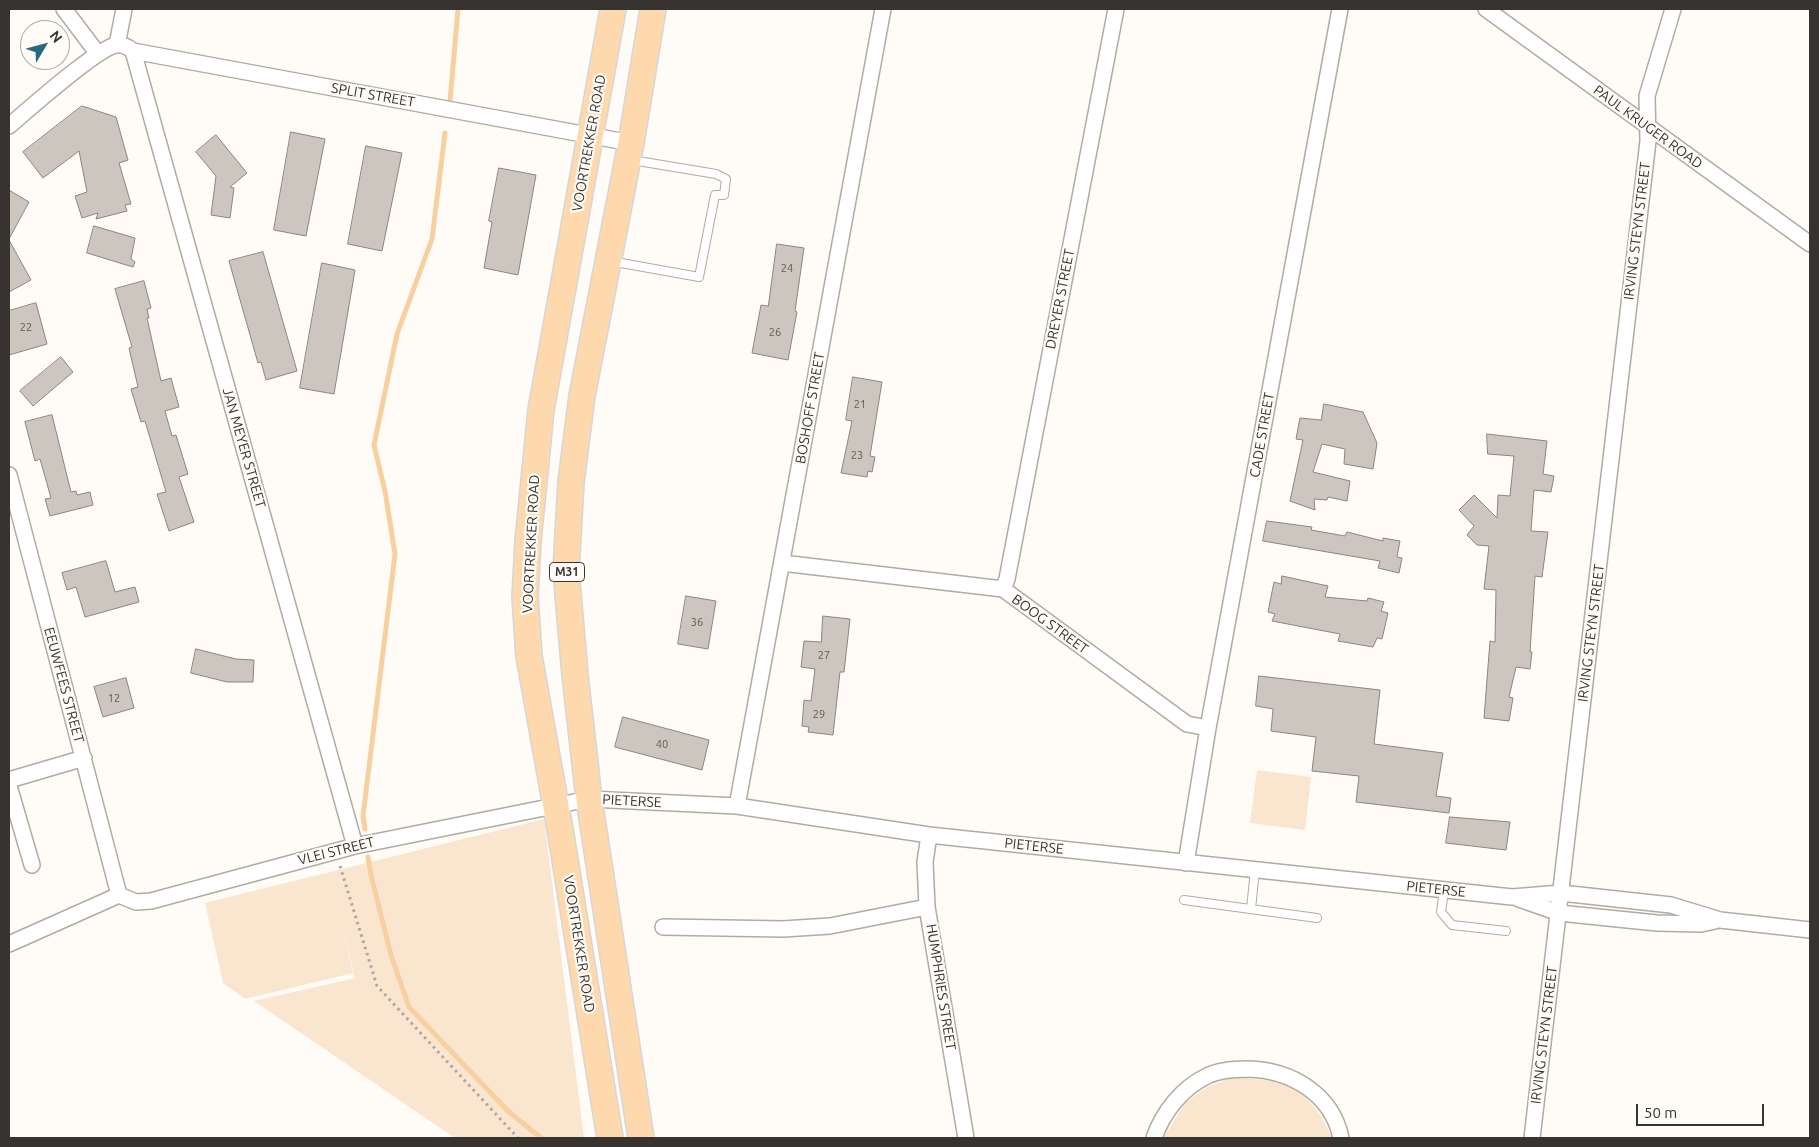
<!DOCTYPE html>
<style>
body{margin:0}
#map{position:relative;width:1819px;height:1147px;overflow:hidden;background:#fffbf6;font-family:Ubuntu,sans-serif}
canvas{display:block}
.frame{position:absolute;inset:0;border:10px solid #363330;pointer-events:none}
.north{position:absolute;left:20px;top:20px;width:50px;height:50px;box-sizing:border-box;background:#fffbf6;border:1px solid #afaba7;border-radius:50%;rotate:53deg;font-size:14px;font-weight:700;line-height:20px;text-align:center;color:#363330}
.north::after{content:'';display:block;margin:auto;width:18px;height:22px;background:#28697d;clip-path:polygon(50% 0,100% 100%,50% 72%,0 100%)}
.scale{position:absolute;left:1636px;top:1104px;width:128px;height:22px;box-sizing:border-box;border:2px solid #363330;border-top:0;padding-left:6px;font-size:15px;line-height:18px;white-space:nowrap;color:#363330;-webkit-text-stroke:4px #fffbf6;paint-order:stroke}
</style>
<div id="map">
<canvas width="1819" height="1147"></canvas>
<div class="frame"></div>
<div class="north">N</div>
<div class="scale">50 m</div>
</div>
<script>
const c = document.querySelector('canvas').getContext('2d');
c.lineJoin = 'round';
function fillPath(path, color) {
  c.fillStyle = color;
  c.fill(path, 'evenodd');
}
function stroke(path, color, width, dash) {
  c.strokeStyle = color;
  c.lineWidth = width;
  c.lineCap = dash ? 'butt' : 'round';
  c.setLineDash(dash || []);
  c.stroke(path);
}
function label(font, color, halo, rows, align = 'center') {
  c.font = font + ' Ubuntu,sans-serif';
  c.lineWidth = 4.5;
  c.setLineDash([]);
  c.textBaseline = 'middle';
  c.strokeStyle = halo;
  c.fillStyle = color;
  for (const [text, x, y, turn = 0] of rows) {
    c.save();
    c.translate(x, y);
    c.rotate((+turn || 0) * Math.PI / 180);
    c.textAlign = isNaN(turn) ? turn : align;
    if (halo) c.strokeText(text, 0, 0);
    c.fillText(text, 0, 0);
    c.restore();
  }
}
fillPath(new Path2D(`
 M 1257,770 L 1311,777 L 1305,830 L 1250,823 Z
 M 544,819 L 584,1138 L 455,1138 L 254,1001 L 355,978 L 342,923 L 353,973 L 245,999 L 223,983 L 205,903 Z
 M 1235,1077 C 1250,1080 1266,1078 1281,1083 C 1306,1092 1323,1115 1332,1138 L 1163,1138 L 1186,1102 L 1209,1086 Z`), '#fae6cf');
stroke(new Path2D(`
 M 450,101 L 458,9
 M 365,829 L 363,816 L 395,554 L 385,491 L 374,445 L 397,334 L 432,239 L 445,133
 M 368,857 L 371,875 L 391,955 L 409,1007 L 508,1111 L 541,1138`), '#f7d0a2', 5);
const building = new Path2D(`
 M 82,106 L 116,117 L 128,160 L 119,163 L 131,204 L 125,205 L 127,211 L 96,219 L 98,213 L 82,218 L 75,196 L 87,192 L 79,151 L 43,178 L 23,152 Z
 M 291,132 L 325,139 L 306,236 L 274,230 Z
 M 216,135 L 247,173 L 230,187 L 234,188 L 230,218 L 211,215 L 216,176 L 196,152 Z
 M 366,146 L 402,153 L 382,251 L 348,244 Z
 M 499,168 L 536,175 L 518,275 L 484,268 L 492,222 L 489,221 Z
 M 9,190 L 29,202 L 9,239 Z
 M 94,226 L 135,238 L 131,259 L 135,262 L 133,267 L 87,253 Z
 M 9,240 L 31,280 L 9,292 Z
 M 777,244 L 804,248 L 795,311 L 797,312 L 788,360 L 752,353 L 761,305 L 768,306 Z
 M 263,252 L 297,371 L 266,380 L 261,362 L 258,363 L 229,261 Z
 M 322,263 L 355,270 L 334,394 L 300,388 Z
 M 144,281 L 151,308 L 147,309 L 149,318 L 147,318 L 161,381 L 171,378 L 179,407 L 165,411 L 172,436 L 176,435 L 188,474 L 179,477 L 194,522 L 169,531 L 157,494 L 166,492 L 145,421 L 141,422 L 131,389 L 138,387 L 129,348 L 132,347 L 115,289 Z
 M 36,303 L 47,344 L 9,355 L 9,311 Z
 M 61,357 L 73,372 L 33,406 L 20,391 Z
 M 853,377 L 882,382 L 870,456 L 875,457 L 872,472 L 868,471 L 867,477 L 841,473 L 852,421 L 846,420 Z
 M 1324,404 L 1363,412 L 1377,443 L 1373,469 L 1344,464 L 1345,449 L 1322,444 L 1313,472 L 1350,481 L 1347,501 L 1328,497 L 1327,500 L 1314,499 L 1315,510 L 1290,501 L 1303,440 L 1296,439 L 1300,418 L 1321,420 Z
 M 52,415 L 71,492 L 76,491 L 77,495 L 90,492 L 93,505 L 50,516 L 45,499 L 51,498 L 40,459 L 35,461 L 25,422 Z
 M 1487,434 L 1547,441 L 1543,474 L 1554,476 L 1551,492 L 1534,490 L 1531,531 L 1548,532 L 1542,577 L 1535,576 L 1530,652 L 1532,652 L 1530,669 L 1516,667 L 1509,697 L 1513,698 L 1509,721 L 1484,718 L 1490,641 L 1495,642 L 1496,590 L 1484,589 L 1489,546 L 1477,545 L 1467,535 L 1474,526 L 1459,510 L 1474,495 L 1497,518 L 1498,495 L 1510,496 L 1514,456 L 1488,454 Z
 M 1267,521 L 1312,527 L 1311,530 L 1345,536 L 1347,532 L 1383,541 L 1383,538 L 1400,541 L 1397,557 L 1402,558 L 1399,573 L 1378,568 L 1380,561 L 1263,541 Z
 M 106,561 L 115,592 L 135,587 L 139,602 L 85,617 L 76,587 L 67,590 L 62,573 Z
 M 1282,576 L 1328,586 L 1325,597 L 1367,601 L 1368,598 L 1384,602 L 1381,611 L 1388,613 L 1382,639 L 1377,638 L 1373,647 L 1338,641 L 1340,634 L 1272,621 L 1275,614 L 1268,612 L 1274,582 L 1281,584 Z
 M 686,596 L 716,601 L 708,649 L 678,644 Z
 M 823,616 L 850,619 L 844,672 L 840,672 L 833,735 L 808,732 L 809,727 L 802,726 L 804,700 L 811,701 L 815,669 L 801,667 L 804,641 L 821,642 Z
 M 196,649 L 236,659 L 254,660 L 253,682 L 227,682 L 191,673 Z
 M 1259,676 L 1380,690 L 1374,744 L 1443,753 L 1436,796 L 1451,798 L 1449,813 L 1356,802 L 1359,776 L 1312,771 L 1316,737 L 1271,731 L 1273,709 L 1256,706 Z
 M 126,678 L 134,708 L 103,717 L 94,687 Z
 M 623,717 L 709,740 L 702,770 L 615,747 Z
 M 1450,817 L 1510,822 L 1506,850 L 1446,843 Z`);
fillPath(building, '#cdc6bf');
stroke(building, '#8b857e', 1);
const lane = new Path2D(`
 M 610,261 L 699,277 L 715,195 L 724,195 L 726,179 L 716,174 L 632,160
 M 1444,890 L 1441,912 L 1452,925 L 1506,931
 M 1184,900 L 1317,918
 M 1251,909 L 1255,870`);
const street = new Path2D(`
 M 64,9 L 98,54
 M 1486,9 L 1810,244
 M 117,45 L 124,9
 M 133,51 L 355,846
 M 9,126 C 28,110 96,49 116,45 C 123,44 128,47 133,51 L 631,143
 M 9,475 L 119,895
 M 782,563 L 1003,589 L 1187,724 L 1208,728
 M 1003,589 L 1007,579 L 1116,9
 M 9,780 L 84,758
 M 9,786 L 32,865
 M 737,806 L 883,9
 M 929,835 L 925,862 L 927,907 L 966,1138
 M 1186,863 L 1208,728 L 1340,9
 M 119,895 L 136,902 L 151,901 L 355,846 L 589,799 L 737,806 L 929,835 L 1512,897 L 1561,893 L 1671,905 L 1720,920 L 1810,930
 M 1519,899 L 1559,913 L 1657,923 L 1701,924 L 1715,921
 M 663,927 L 783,929 L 830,926 L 927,907
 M 9,944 L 119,895
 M 1154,1138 C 1163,1112 1182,1088 1207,1076 C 1219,1070 1235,1069 1248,1069 C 1291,1070 1332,1094 1341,1138
 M 1532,1138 L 1648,141 L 1647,96 L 1673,9`);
const primary = new Path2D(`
 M 610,1138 L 560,829 L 529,656 L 525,597 L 528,541 L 541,410 L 613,9
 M 641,1138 L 589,799 L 575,675 L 566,571 L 571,482 L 582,396 L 631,143 L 653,9`);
stroke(lane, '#b2aba4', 10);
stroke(street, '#b2aba4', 18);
stroke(primary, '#d7d6d6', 28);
stroke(new Path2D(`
 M 340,866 L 377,986 L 518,1138`), '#aba8a3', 3, [2.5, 4]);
stroke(lane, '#fff', 8);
stroke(street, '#fff', 15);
stroke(primary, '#fed9ad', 25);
label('11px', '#5c5854', null, [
 ["24",787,268],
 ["22",26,327],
 ["26",775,332],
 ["21",860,404],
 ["23",857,455],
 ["36",697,622],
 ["27",824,655],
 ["12",114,698],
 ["29",819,714],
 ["40",662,744]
]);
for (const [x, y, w] of [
 [567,572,35]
]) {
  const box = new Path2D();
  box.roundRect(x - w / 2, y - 9.5, w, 19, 4);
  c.fillStyle = '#fffbf6';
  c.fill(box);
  stroke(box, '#363330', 1);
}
label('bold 12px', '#363330', null, [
 ["M31",567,572]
]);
label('14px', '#363330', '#fffbf6', [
 ["SPLIT STREET",373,95,10],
 ["PAUL KRUGER ROAD",1648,127,36],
 ["VOORTREKKER ROAD",589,143,-80],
 ["IRVING STEYN STREET",1637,231,-83],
 ["DREYER STREET",1060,299,-79],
 ["BOSHOFF STREET",810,408,-80],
 ["CADE STREET",1262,435,-80],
 ["JAN MEYER STREET",244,448,74],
 ["VOORTREKKER ROAD",531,544,-87],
 ["BOOG STREET",1050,624,36],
 ["IRVING STEYN STREET",1591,633,-83],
 ["EEUWFEES STREET",64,685,75],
 ["PIETERSE",632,801,3],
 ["PIETERSE",1034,846,6],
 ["VLEI STREET",336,851,-14],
 ["PIETERSE",1436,889,6],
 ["VOORTREKKER ROAD",579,944,81],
 ["HUMPHRIES STREET",941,987,81],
 ["IRVING STEYN STREET",1544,1035,-83]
]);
</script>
